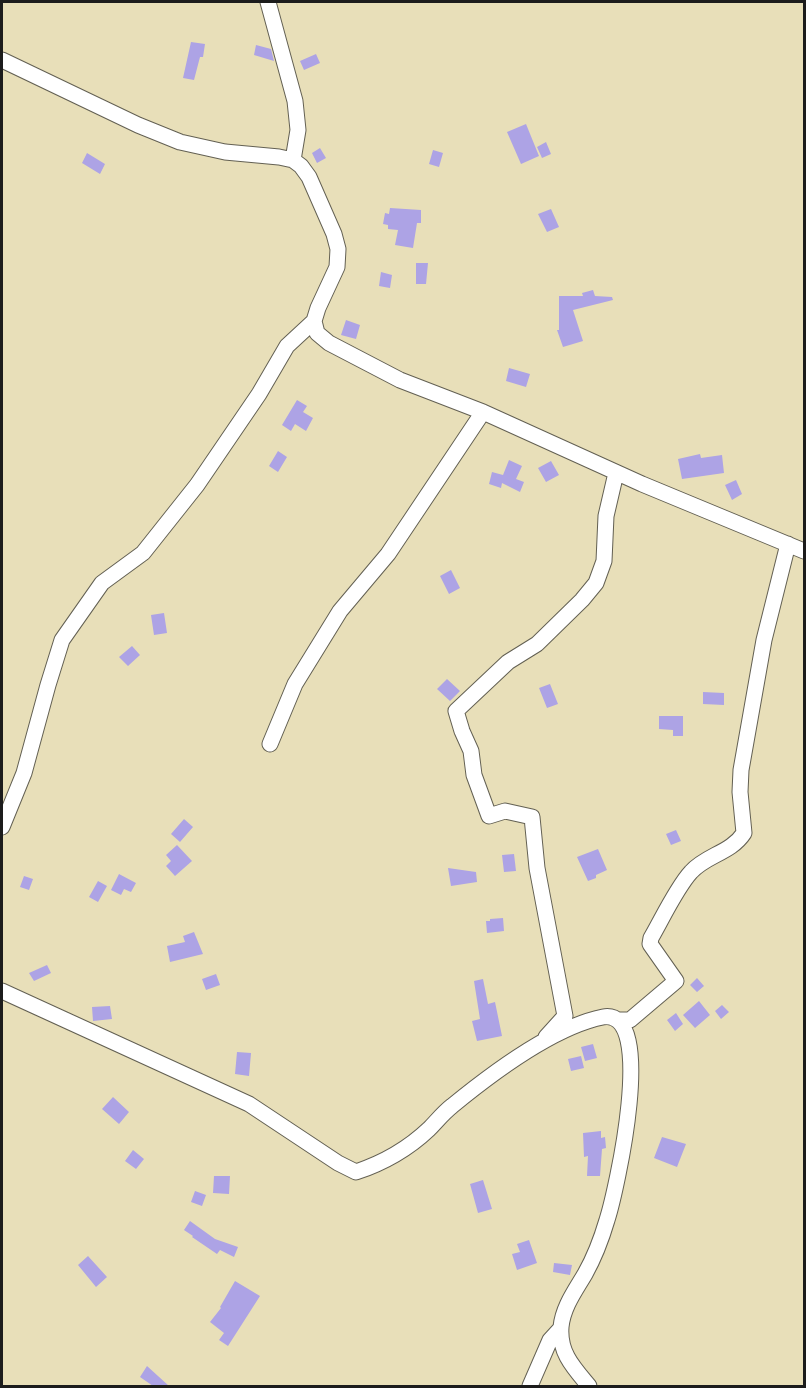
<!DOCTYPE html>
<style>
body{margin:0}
#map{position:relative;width:806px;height:1388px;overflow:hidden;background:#e8dfb9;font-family:"Balsamiq Sans",sans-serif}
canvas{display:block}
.frame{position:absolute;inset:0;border:3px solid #1c1c1c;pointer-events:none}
</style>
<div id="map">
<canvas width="806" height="1388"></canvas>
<div class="frame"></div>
</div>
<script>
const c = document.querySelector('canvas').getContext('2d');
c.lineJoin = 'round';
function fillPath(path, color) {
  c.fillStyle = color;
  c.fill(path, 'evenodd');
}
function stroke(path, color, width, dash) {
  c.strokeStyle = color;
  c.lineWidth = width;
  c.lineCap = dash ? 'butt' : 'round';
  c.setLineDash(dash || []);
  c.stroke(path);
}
fillPath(new Path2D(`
 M 191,42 L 205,44 L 203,57 L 200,57 L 194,80 L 183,78 Z
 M 256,45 L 271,49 L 274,61 L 254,55 Z
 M 316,54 L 320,63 L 304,70 L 300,61 Z
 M 526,124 L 539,156 L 521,164 L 507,132 Z
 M 546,142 L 551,154 L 542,158 L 537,147 Z
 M 320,148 L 326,158 L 317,163 L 312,153 Z
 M 433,150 L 443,153 L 439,167 L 429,164 Z
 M 87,153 L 105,164 L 100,174 L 82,163 Z
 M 390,208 L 421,210 L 421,223 L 417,223 L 413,248 L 395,245 L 398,230 L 388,229 L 388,225 L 383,224 L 385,213 L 389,214 Z
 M 551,209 L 559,227 L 547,232 L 538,214 Z
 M 416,263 L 428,263 L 426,284 L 416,284 Z
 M 381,272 L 392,275 L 390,288 L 379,286 Z
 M 593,290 L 595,296 L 612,297 L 613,300 L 573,310 L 583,341 L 563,347 L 557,330 L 559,330 L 559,296 L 583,296 L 582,293 Z
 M 346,320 L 360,325 L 356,339 L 341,335 Z
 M 509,368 L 530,374 L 526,387 L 506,381 Z
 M 297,400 L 307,406 L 303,412 L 313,418 L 306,431 L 295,424 L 291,431 L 282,425 Z
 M 278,451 L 287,457 L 278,472 L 269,466 Z
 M 700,454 L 701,458 L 722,455 L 724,473 L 682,479 L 678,459 Z
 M 509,460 L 522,466 L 516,479 L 524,482 L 520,492 L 502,483 L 501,488 L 489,484 L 492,472 L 503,475 Z
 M 551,461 L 559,475 L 546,482 L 538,468 Z
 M 736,480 L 742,494 L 732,500 L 725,485 Z
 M 451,570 L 460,588 L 449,594 L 440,576 Z
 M 164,613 L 167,633 L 154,635 L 151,615 Z
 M 132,646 L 140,655 L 128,666 L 119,657 Z
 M 447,679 L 460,691 L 450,701 L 437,689 Z
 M 550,684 L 558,704 L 547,708 L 539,688 Z
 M 703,692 L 724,693 L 724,705 L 703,704 Z
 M 659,716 L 683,716 L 683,736 L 673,736 L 673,730 L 659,729 Z
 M 184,819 L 193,827 L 180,842 L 171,834 Z
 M 676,830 L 681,841 L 671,845 L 666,834 Z
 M 177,845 L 192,861 L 175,876 L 166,866 L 171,861 L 166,855 Z
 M 598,849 L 607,870 L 596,875 L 596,878 L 588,881 L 577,857 Z
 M 514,854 L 516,871 L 504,872 L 502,855 Z
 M 448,868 L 476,872 L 477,882 L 451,886 Z
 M 119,874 L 136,883 L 131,892 L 124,889 L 121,895 L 111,890 Z
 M 24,876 L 33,879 L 29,890 L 20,887 Z
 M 98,881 L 107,886 L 98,902 L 89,897 Z
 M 503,918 L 504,931 L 487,933 L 486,921 L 490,921 L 490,919 Z
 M 194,932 L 203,954 L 170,962 L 167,946 L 185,942 L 183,936 Z
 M 47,965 L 51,973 L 34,981 L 29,973 Z
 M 216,974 L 220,985 L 206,990 L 202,979 Z
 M 697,978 L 704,986 L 697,992 L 690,985 Z
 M 483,979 L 488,1004 L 495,1002 L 502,1036 L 477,1041 L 472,1021 L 480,1019 L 474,981 Z
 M 699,1001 L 710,1015 L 695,1028 L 683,1015 Z
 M 722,1005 L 729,1012 L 721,1019 L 715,1011 Z
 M 110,1006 L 112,1019 L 93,1021 L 92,1007 Z
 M 676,1013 L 683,1024 L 675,1031 L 667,1020 Z
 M 593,1044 L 597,1058 L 585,1061 L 581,1047 Z
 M 237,1052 L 251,1053 L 249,1076 L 235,1074 Z
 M 581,1056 L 584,1068 L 571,1071 L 568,1059 Z
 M 113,1097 L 129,1112 L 119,1124 L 102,1109 Z
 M 601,1131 L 601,1138 L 605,1137 L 606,1148 L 602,1149 L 600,1176 L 587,1176 L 588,1156 L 584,1157 L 583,1133 Z
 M 662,1137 L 686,1144 L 677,1167 L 654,1158 Z
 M 133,1150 L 144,1159 L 136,1169 L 125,1161 Z
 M 214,1176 L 230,1176 L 229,1194 L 213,1193 Z
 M 483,1180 L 492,1209 L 478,1213 L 470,1184 Z
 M 195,1191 L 206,1195 L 202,1206 L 191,1202 Z
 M 190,1221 L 215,1239 L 238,1247 L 234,1257 L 220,1250 L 217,1254 L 192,1237 L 193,1236 L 184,1230 Z
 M 529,1240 L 537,1263 L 517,1270 L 512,1254 L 520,1252 L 517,1244 Z
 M 88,1256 L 107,1277 L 96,1287 L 78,1265 Z
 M 554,1263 L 572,1265 L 570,1275 L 553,1272 Z
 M 235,1281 L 260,1296 L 228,1346 L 219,1340 L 224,1333 L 210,1322 L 221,1308 L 220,1307 Z
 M 147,1366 L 169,1386 L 153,1386 L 140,1377 Z`), '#ada3e5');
const street = new Path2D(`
 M 268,2 L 295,101 L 298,130 L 293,160
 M 2,60 L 138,125 L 180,142 L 225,152 L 279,157 L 293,160 L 301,166 L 309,177 L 334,234 L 338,249 L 337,267 L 318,308 L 314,321 L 317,333 L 329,343 L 400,380 L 483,412 L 642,484 L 804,551
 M 270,744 L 295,684 L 340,611 L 388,554 L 483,412
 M 2,827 L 24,773 L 48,685 L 62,640 L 102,583 L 143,553 L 197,485 L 259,394 L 287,346 L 314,321
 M 2,991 L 249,1104 L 338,1163 L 356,1172 C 383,1163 409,1148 429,1129 C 437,1121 443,1113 452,1106 C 491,1074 553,1027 603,1017 C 658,1007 616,1192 607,1220 C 602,1237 594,1258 585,1274 C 575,1291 563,1307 561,1327 C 559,1353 574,1368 589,1386
 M 619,1020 L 630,1020 L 676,981 L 650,944 L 651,938 C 662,919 677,887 691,872 C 706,855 731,853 744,833 L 740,792 L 741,770 L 764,640 L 788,544
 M 546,1037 L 565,1016 L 537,868 L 532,817 L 505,811 L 489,816 L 474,775 L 471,751 L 462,731 L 456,711 L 508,662 L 537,644 L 582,600 L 596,583 L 604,561 L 606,516 L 616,473
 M 530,1386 L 550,1340 L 561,1328`);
stroke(street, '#636053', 17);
stroke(street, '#fff', 15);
</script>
